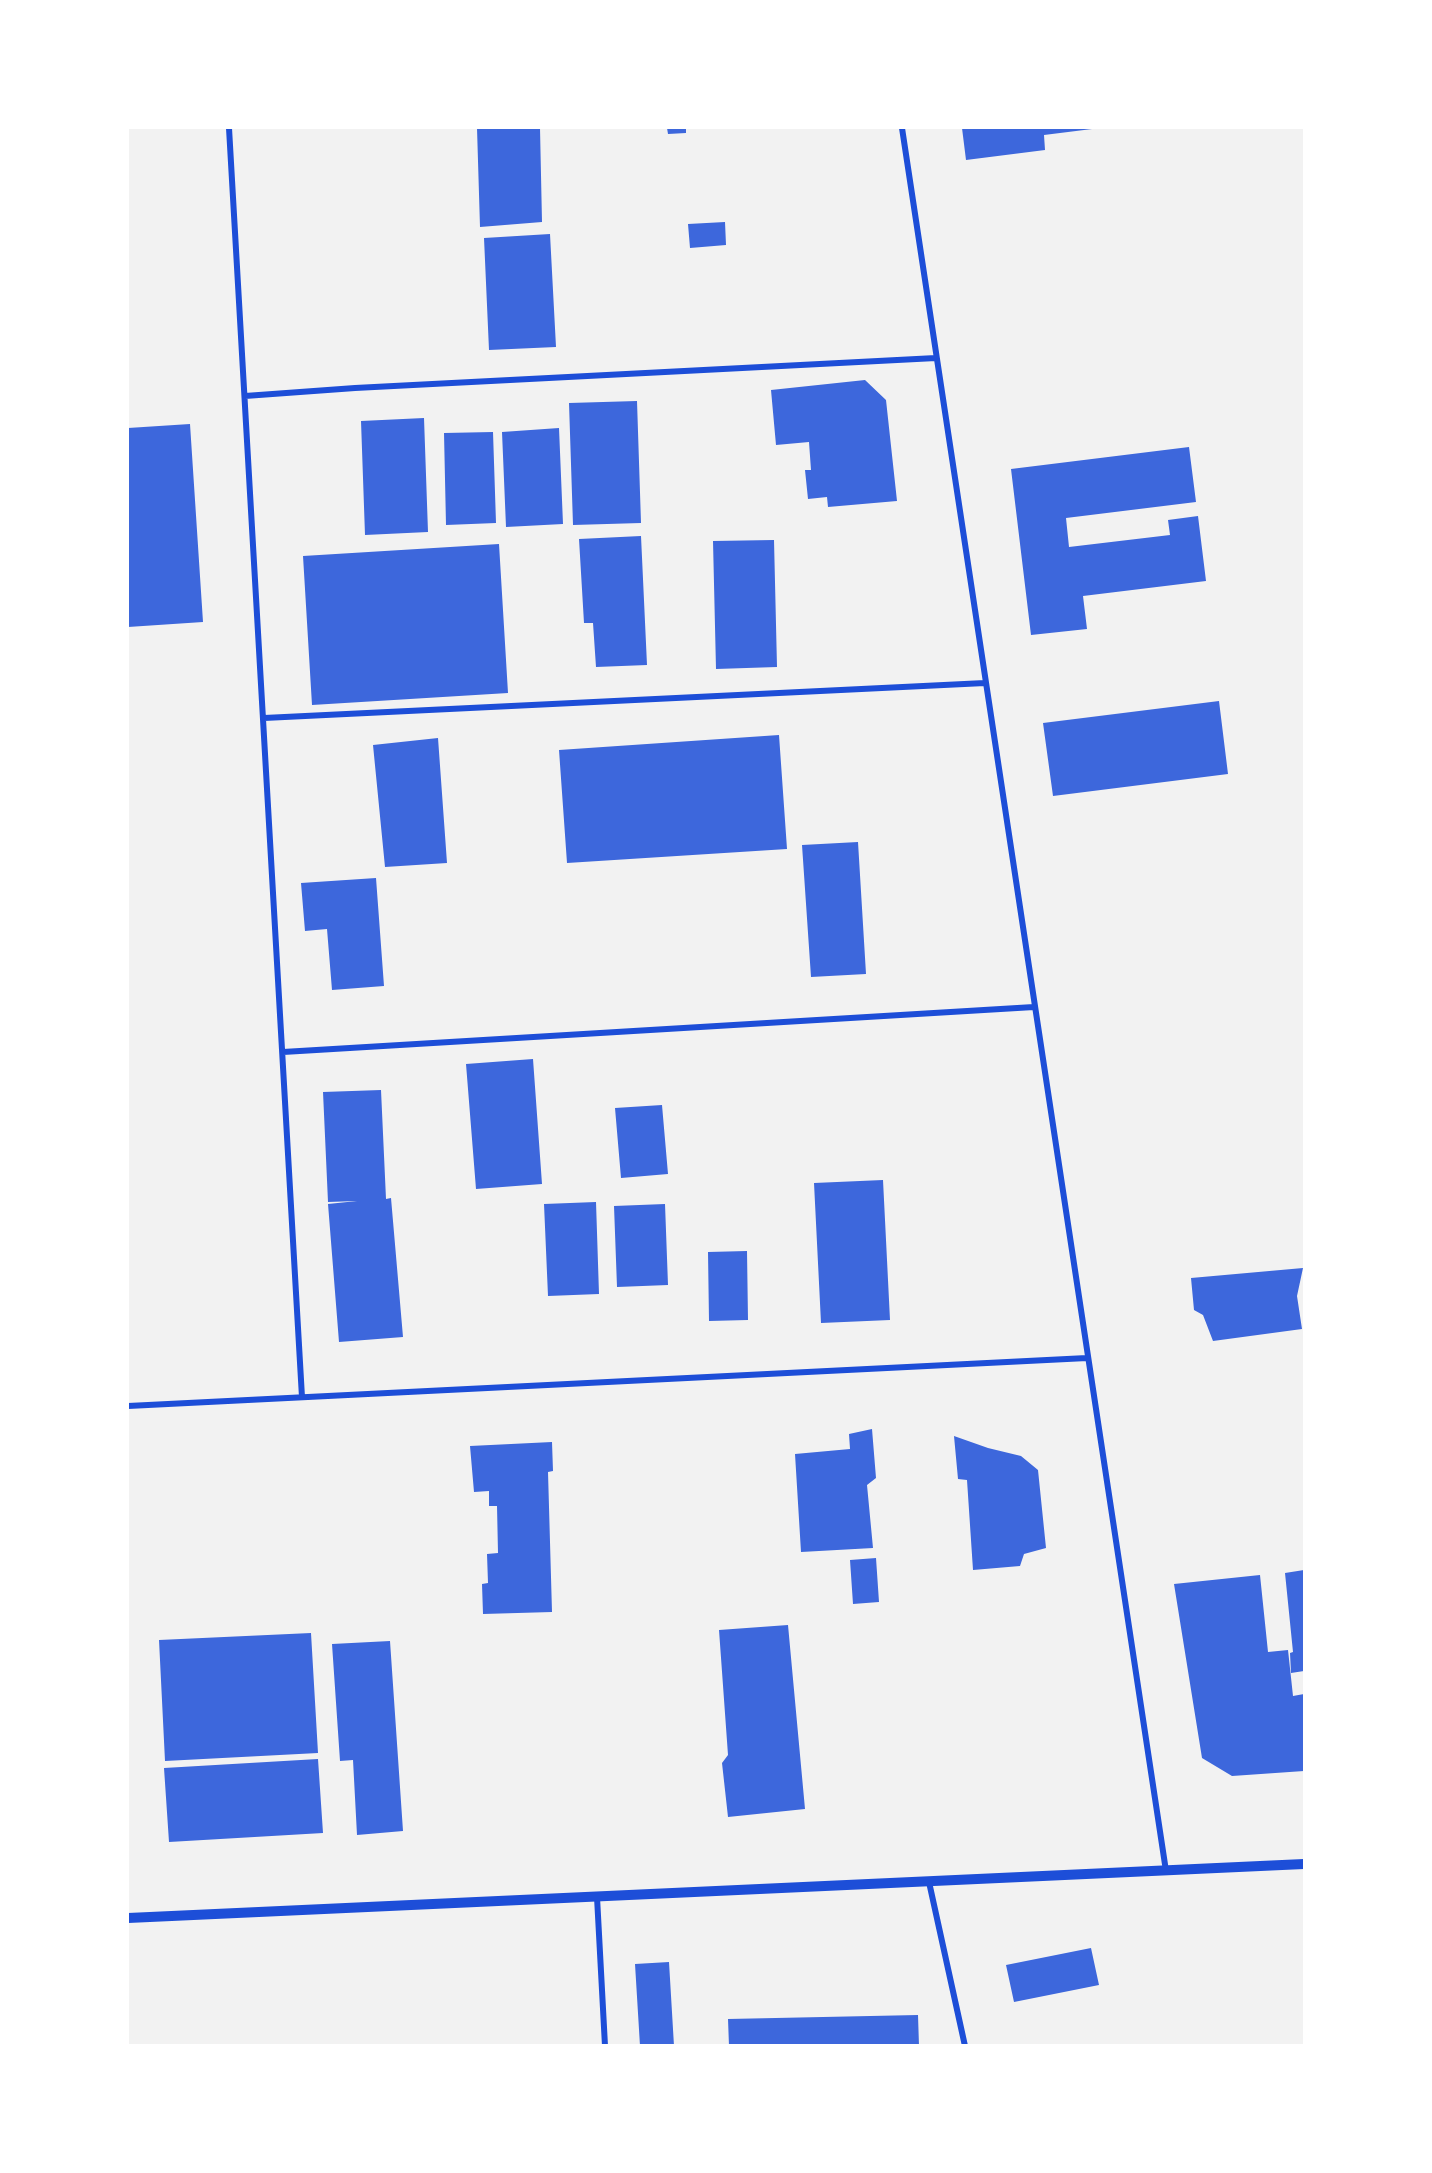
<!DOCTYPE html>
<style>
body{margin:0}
#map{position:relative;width:1432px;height:2173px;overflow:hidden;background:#f2f2f2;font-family:Quicksand,sans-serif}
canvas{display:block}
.frame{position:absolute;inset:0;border:129px solid #fff;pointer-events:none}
</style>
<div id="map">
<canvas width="1432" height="2173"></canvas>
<div class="frame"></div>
</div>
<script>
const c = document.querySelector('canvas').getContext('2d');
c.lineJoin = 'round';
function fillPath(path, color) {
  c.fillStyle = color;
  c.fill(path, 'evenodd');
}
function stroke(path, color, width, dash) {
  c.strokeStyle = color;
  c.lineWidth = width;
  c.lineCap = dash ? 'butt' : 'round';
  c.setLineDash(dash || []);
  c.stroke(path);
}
fillPath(new Path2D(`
 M 477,128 L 540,128 L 542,222 L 480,227 Z
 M 667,128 L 686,128 L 686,133 L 668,134 Z
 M 962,128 L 1092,128 L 1092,129 L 1044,135 L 1045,150 L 966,160 Z
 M 725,222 L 726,245 L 690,248 L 688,224 Z
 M 550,234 L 556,347 L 489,350 L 484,238 Z
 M 865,380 L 886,400 L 897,501 L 828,507 L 827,497 L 808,499 L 805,470 L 811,470 L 809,442 L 776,445 L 771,390 Z
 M 637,401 L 641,523 L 573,525 L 569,403 Z
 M 424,418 L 428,532 L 365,535 L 361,421 Z
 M 190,424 L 203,622 L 128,627 L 128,428 Z
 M 559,428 L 563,524 L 506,527 L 502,432 Z
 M 493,432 L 496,523 L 446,525 L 444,433 Z
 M 1189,447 L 1196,502 L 1066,518 L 1069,547 L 1170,535 L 1168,520 L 1198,516 L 1206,581 L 1083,596 L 1087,629 L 1031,635 L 1011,469 Z
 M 641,536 L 647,665 L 596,667 L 593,623 L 584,623 L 579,539 Z
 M 774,540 L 777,667 L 716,669 L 713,541 Z
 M 499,544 L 508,693 L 312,705 L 303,556 Z
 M 1219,701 L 1228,774 L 1053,796 L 1043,723 Z
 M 779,735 L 787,849 L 567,863 L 559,750 Z
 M 438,738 L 447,863 L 385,867 L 373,745 Z
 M 858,842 L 866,974 L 811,977 L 802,845 Z
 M 376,878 L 384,986 L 332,990 L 327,929 L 305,931 L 301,883 Z
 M 533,1059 L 542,1184 L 476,1189 L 466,1064 Z
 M 381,1090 L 386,1199 L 391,1198 L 403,1337 L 339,1342 L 328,1204 L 357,1201 L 328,1202 L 323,1092 Z
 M 662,1105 L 668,1174 L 621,1178 L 615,1108 Z
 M 883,1180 L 890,1320 L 821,1323 L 814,1183 Z
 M 596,1202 L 599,1294 L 548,1296 L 544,1204 Z
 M 665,1204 L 668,1285 L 617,1287 L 614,1206 Z
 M 747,1251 L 748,1320 L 709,1321 L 708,1252 Z
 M 1303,1268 L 1297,1296 L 1302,1329 L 1213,1341 L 1203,1315 L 1194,1310 L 1191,1278 Z
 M 872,1429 L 876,1478 L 867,1485 L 873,1548 L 801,1552 L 795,1454 L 850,1449 L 849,1434 Z
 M 954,1436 L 988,1448 L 1021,1456 L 1038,1470 L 1046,1548 L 1024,1554 L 1020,1566 L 973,1570 L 967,1480 L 958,1479 Z
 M 552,1442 L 553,1471 L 548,1472 L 552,1612 L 483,1614 L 482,1584 L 488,1583 L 487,1554 L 498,1553 L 497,1506 L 489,1506 L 489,1491 L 474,1492 L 470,1446 Z
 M 876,1558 L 879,1602 L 853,1604 L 850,1560 Z
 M 1304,1570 L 1304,1671 L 1291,1673 L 1290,1653 L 1293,1652 L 1285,1573 Z
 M 1260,1575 L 1268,1652 L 1288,1650 L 1293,1696 L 1304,1694 L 1304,1771 L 1232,1776 L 1202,1758 L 1174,1584 Z
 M 788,1625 L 805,1809 L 728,1817 L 722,1763 L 728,1755 L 719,1630 Z
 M 311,1633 L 318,1753 L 165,1761 L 159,1640 Z
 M 390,1641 L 403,1831 L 357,1835 L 353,1760 L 340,1761 L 332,1644 Z
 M 318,1759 L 323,1833 L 169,1842 L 164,1768 Z
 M 1091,1948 L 1099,1985 L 1014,2002 L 1006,1965 Z
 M 669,1962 L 674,2046 L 640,2046 L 635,1964 Z
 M 918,2015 L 919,2046 L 729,2046 L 728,2019 Z`), '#3d67dc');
stroke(new Path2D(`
 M 229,128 L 302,1397
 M 902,128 L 1166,1871
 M 245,396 L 355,388 L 936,358
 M 264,718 L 985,683
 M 283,1052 L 1034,1007
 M 128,1406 L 1087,1358
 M 929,1882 L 965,2046
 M 597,1897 L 605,2046`), '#1d4ed8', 6);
stroke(new Path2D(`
 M 128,1918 L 1304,1864`), '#1d4ed8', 10);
</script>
